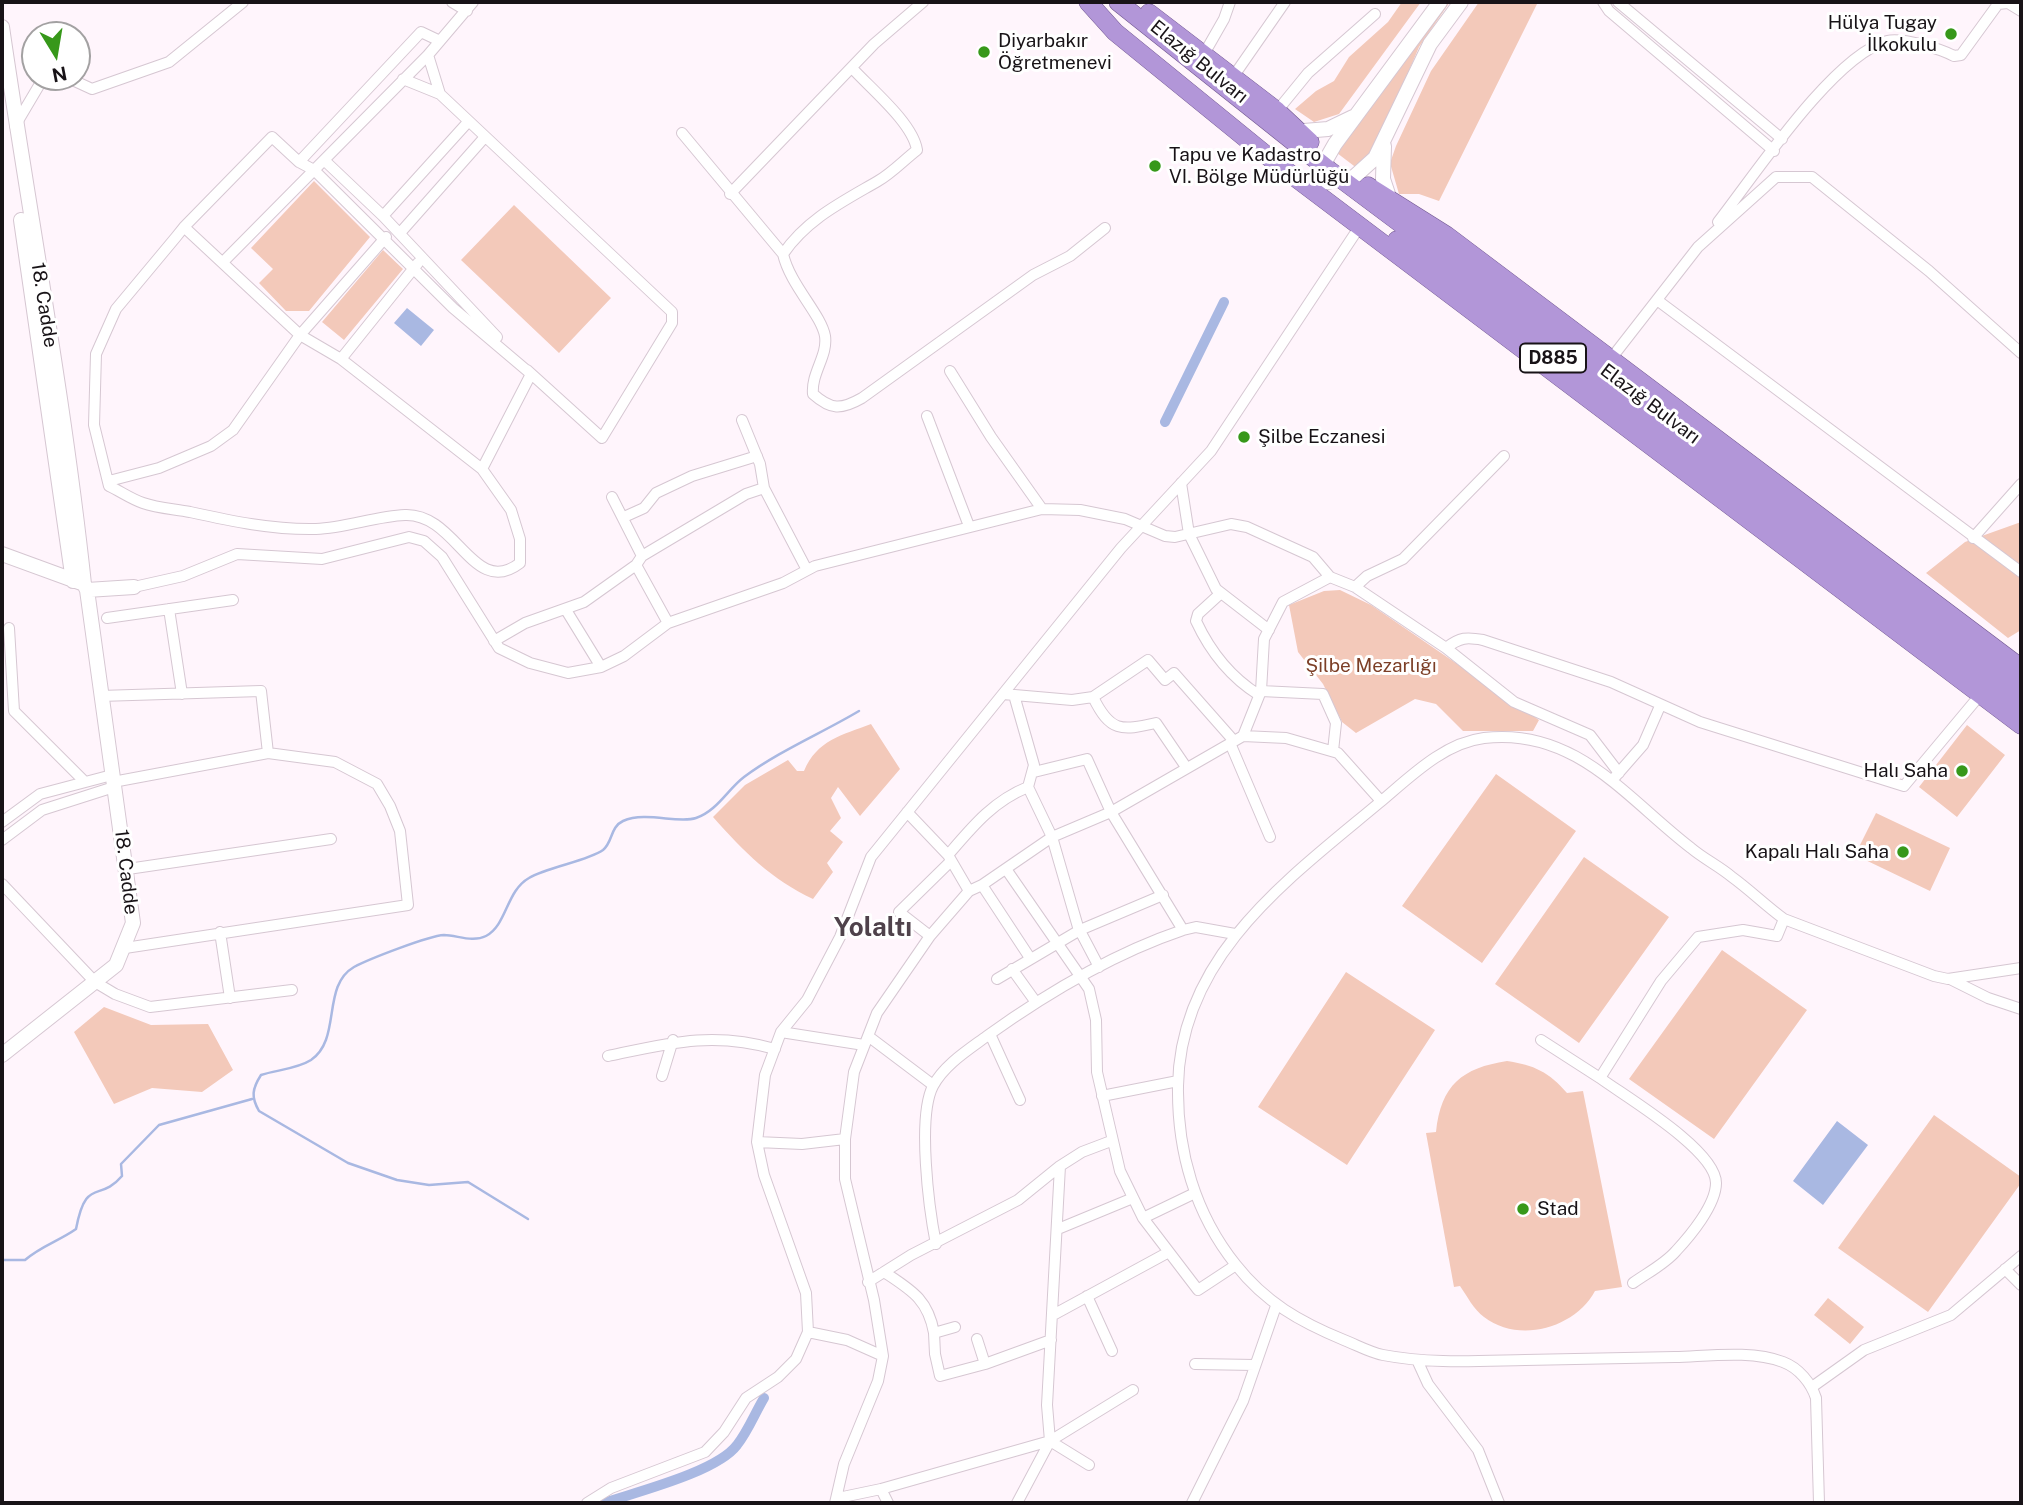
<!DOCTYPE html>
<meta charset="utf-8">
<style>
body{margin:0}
#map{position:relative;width:2023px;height:1505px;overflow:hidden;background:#fff5fc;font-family:"Public Sans",sans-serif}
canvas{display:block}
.frame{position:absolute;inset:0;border:4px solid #181317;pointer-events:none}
.north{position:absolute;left:21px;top:21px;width:70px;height:70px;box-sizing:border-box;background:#fff;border:2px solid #a3a1a2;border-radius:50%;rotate:169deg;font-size:19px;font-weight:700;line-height:28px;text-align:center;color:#181317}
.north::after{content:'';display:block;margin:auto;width:24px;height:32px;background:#37981a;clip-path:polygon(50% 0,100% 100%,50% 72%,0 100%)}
</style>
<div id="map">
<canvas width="2023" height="1505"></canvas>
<div class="frame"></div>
<div class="north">N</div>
</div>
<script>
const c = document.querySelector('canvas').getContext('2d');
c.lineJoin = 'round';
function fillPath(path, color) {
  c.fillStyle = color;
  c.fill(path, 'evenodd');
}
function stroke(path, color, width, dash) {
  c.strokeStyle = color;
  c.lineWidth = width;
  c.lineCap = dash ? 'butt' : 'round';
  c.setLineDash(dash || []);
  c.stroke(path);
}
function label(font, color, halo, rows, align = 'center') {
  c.font = font + ' "Public Sans",sans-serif';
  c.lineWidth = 6;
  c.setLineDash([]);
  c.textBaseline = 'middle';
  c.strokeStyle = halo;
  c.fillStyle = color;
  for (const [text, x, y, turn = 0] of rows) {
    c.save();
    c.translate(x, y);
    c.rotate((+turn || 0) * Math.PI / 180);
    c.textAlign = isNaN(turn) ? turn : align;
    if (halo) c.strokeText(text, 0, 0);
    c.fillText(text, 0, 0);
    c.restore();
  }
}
fillPath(new Path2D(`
 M 1402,2 L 1421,2 L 1339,114 L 1314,122 L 1295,109 L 1316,91 L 1334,81 L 1349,57 L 1388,22 Z
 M 1445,2 L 1450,2 L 1419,47 L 1376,149 L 1358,169 L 1337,153 Z
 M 1479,2 L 1538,2 L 1439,201 L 1419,194 L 1399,194 L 1390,163 L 1396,146 L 1431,71 Z
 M 314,181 L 370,237 L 309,311 L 286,311 L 259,283 L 273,269 L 251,248 Z
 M 514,205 L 611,298 L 559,353 L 461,260 Z
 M 383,250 L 403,269 L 344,340 L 322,322 Z
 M 2021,522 L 2021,630 L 2008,638 L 1926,573 L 1965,542 Z
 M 1340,590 L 1371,605 L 1539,720 L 1533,731 L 1463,731 L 1436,704 L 1415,699 L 1356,733 L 1342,722 L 1323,684 L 1298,652 L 1289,605 L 1324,591 Z
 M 871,724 L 900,769 L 860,816 L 838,787 L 831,798 L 841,818 L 830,831 L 843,842 L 827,863 L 833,872 L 813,899 C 771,879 744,852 713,817 L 745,785 L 788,760 L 797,771 L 804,771 C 817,740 842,735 871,724 Z
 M 1967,725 L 2005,755 L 1957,817 L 1919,787 Z
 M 1496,774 L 1576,831 L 1482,963 L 1402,906 Z
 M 1876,813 L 1950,848 L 1930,891 L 1855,855 Z
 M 1584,857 L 1669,917 L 1579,1043 L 1495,984 Z
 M 1722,950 L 1807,1010 L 1714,1139 L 1629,1079 Z
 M 1346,972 L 1435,1030 L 1347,1165 L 1258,1107 Z
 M 104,1007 L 151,1025 L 208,1024 L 233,1070 L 202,1092 L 152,1088 L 114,1104 L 74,1032 Z
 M 1507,1061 C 1534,1065 1549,1072 1567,1093 L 1583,1091 L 1622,1287 L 1595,1291 C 1575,1328 1519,1344 1484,1317 C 1474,1310 1467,1296 1460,1286 L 1454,1287 L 1426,1133 L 1436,1132 C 1441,1085 1462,1068 1507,1061 Z
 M 1934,1115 L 2021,1177 L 2021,1183 L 1928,1312 L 1838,1248 Z
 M 1828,1298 L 1864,1327 L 1850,1344 L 1814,1315 Z`), '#f3c9ba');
fillPath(new Path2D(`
 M 407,308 L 434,330 L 421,346 L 394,323 Z
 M 1837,1121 L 1868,1145 L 1823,1205 L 1793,1181 Z`), '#a9b8e2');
stroke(new Path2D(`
 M 528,1219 L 468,1182 L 429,1185 L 397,1180 L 348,1163 L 259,1111 C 251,1097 252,1089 261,1075 C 276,1070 297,1069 311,1060 C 342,1039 321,986 354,967 C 369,959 428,936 444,935 C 457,935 472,943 486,936 C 507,925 506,891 529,878 C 547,867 588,861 603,850 C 613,842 610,827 623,821 C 646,811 678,824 696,818 C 717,811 728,789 744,777 C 779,751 822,733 859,711
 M 2,1260 L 25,1260 C 41,1246 59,1241 76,1229 C 86,1176 99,1203 122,1176 L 121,1164 L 159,1125 L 252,1099`), '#a9b8e2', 2.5);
stroke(new Path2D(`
 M 1165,422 L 1224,302
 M 604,1503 C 636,1492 717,1472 737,1445 C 748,1431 755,1413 764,1398`), '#a9b8e2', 10);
const minor = new Path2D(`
 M 452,2 L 467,11
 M 473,2 L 428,55 L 440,94 L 672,312 L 672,323 L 602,438 L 527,370
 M 1603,2 L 1609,11 L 1774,151
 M 1618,2 L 1782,139
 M 1204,54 L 1224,19 L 1230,2
 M 66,77 L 92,89 L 169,62 L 243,2
 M 1233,77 L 1285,2
 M 403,79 L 440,94
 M 1277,111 L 1308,73 L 1375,14
 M 15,126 L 44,77
 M 682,133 L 783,254 C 807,219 842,202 878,181 C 892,173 904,160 917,150 C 913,123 870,88 852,68
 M 324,160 L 383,216 L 497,337
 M 299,162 L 421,32 L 440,41
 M 730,194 L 874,44 L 923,2
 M 383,216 L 468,122
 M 1718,222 C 1754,176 1833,56 1887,41 C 1902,37 1941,49 1954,56 L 1961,55 L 1998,4 L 2008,3 L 2021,11
 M 184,227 L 300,335 L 341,359 L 482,469 L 511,510 L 520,539 L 520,563 C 473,599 457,513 405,515 C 376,516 346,528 316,529 C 273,530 231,521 190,512 C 174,509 157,508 143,503 C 131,499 120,491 109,486 L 94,425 L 96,354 L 116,309 L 176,237 L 184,227 L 272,137 L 299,162 L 314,170 L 453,308 L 531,374 L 482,469
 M 400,233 L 484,138
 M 783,254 C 790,285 821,314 825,336 C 828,356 811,373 813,394 C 831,410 841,410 862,398 L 1033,275 L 1070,256 L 1105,228
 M 224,261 L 428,55
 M 1657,300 L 2021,572
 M 341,359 L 418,263
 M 1610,360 L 1698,247 L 1776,177 L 1812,177 L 1929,271 L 2021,353
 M 950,371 L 991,437 L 1042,509
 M 927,416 L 969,526
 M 742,420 L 760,464 L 764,488 L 807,570
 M 109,481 L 159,468 L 211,446 L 233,430 L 300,335 L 386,237
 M 1181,483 L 1189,534 L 1216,589 L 1269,630
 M 612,497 L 642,556
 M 624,517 L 644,508 L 656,493 L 692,476 L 757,456
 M 1973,538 L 2021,484
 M 636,565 L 668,623
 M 1330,577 L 1355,587 L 1446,648 L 1514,702 L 1590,735 L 1619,773
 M 134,587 L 183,576 L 237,554 L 322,559 L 409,537 L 424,541 L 442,557 L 499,648 L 530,663 L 568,673 L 601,667 L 624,656 L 668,623 L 783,583 L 815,566 L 1042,509 L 1080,510 L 1125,519 L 1165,536 L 1175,537 L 1231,524 L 1247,527 L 1313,557 L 1330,577 L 1283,602 L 1264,639 L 1261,691 L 1243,736
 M 1355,587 L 1367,576 L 1403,559 L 1504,456
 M 1221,593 L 1198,614 L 1196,621 C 1210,651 1230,677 1259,695
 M 169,609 L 182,694
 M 566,610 L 601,667
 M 107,618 L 233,600
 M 9,628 L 14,711 L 85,782
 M 494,641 L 525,623 L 584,602 L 636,565 L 642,556 L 746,494 L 764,488
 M 1446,648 C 1460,637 1467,637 1483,640 L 1611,682 L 1700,722 L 1904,786 L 1980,695
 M 1261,691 L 1323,694 L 1336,723 L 1333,751
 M 1003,694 L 1072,700 L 1093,697 L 1148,660 L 1165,680 L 1174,673 L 1234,741
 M 100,696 L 261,691 L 268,753
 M 1093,697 C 1110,732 1121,731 1156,723 L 1186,767
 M 1230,743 L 1270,837
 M 1034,772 L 1087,759 L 1111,812 L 1183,930
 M 1615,777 L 1643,745 L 1660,706
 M 113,782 L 268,753 L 335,762 L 377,784 L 390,806 L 400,831 L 408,905 L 125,948
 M 1028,787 L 1052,837 L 1078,927 L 1099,967
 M 907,812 L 948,855 L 969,891
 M 2,822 L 40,794 L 112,775
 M 2,840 L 42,810 L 114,787
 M 948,855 C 972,827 993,801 1028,787 L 1034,765 L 1014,695
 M 128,869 L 331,839
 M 1006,869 L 1089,989 L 1096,1020 L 1097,1072 L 1120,1171 L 1143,1218 L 1198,1290 L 1236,1265
 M 2,884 L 95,982 L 115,994 L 150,1007 L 292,990
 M 982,885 L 1030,958
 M 1784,919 C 1766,906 1750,890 1732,877 C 1719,866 1704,859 1691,848 C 1627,799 1576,727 1484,738 C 1443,743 1409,778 1379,803 C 1288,879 1180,956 1178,1086 C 1177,1151 1195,1214 1236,1265 C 1265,1302 1300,1322 1344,1340 C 1357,1345 1369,1352 1383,1355 C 1430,1364 1476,1361 1525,1360 C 1575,1359 1625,1358 1675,1357 C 1709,1356 1752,1350 1783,1362 C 1799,1368 1811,1383 1816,1398 L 1819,1503
 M 220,932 L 230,998
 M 930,936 L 899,912 L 951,861
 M 1012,969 L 1035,1001
 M 997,979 L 1080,930 L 1163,895
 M 1950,979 L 1988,998 L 2021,1009
 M 781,1032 L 864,1045
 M 990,1034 L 1020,1100
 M 868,1036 L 933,1085
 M 1541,1040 L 1600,1078
 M 608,1056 C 669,1043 713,1031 775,1049
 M 662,1076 L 673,1040
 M 1102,1096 L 1178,1081
 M 757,1142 L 802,1144 L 845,1139
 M 1143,1218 L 1195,1193
 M 1058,1229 L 1133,1198
 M 936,1244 C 929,1209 917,1117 933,1086 C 944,1065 968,1050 987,1036 C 1047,993 1112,954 1183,930 L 1196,927 L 1235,934
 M 2005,1269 L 2021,1285
 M 884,1272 C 911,1290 928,1299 934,1333
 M 868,1282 L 911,1255 L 1018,1200 L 1060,1166 L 1082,1152 L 1111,1141
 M 1633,1283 C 1647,1273 1665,1264 1676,1251 C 1690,1236 1716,1205 1716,1183 C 1716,1150 1626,1097 1600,1078 L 1661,981 L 1698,937 L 1743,930 L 1777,936 L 1784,919 L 1934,976 L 1948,979 L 2021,968
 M 1087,1296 L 1112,1351
 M 1053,1315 L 1167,1253
 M 955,1327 L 934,1333 L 935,1354 L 940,1376 L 985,1364 L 1051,1340
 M 808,1332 L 847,1340 L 883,1356
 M 977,1339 L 985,1364
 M 1417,1360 L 1428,1384 L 1478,1450 L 1499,1503
 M 1195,1364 L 1255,1365
 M 1812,1387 L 1864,1350 L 1951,1315 L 2021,1256
 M 1050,1441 L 1089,1465
 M 881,1489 L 888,1503
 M 838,1498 L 881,1489 L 1050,1441 L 1133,1390
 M 587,1503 L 611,1488 L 705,1452 L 724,1432 L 746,1398 L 778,1377 L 796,1359 L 808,1332 L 806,1293 L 764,1175 L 757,1142 L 765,1075 L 781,1032 L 807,1000 L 840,937 L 871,857 L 1121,548 L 1211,451 L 1360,226
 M 835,1503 L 844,1464 L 878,1381 L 883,1356 L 874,1300 L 845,1179 L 845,1139 L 854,1072 L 877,1013 L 930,936 L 969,891 L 982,885 L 1052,837 L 1111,812 L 1243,736 L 1286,738 L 1338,753 L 1381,801
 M 1017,1503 L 1050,1441 L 1047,1405 L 1060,1166
 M 1192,1503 L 1243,1401 L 1276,1306`);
const tertiary = new Path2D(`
 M 1440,2 L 1335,144 L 1327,158 L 1322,183 L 1354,177 L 1375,158 L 1430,44 L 1461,2
 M 2,27 C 29,213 64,397 84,584
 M 1292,132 L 1328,129 L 1353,117
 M 1384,146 L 1383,179 L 1390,200
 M 21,220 L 73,581
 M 2,554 L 84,584 L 87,590 L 134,587
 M 2,1055 L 116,965 L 133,923 L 87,590`);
const trunk = new Path2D(`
 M 1088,2 L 1115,32 L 1276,163 L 2021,725
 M 1118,2 L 1329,170 L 2021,687
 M 1149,13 L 1277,111 L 1310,142
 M 1368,186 L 1446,235 L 2021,668
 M 1397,240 L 2021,707`);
stroke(minor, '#d6c7d2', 12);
stroke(tertiary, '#d6c7d2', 16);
stroke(trunk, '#70578e', 19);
stroke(minor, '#fff', 10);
stroke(tertiary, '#fff', 14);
stroke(trunk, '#b296d8', 18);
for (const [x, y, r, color] of [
 [1951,34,7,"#37981a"],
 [984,52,7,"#37981a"],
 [1155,166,7,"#37981a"],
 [1244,437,7,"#37981a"],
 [1962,771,7,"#37981a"],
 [1903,852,7,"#37981a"],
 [1523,1209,7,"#37981a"]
]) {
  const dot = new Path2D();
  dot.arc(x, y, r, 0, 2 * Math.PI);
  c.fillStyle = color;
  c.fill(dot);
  stroke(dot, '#fff', 2.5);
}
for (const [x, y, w] of [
 [1553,358,66]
]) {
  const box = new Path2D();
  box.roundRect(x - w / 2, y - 14.5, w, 29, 5);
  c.fillStyle = '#fff';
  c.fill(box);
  stroke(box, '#181317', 2);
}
label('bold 18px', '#181317', null, [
 ["D885",1553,358]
]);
label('19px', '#181317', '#fff', [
 ["Hülya Tugay",1937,23,"right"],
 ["İlkokulu",1937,45,"right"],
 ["Diyarbakır",998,41],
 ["Öğretmenevi",998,63],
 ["Tapu ve Kadastro",1169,155],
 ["VI. Bölge Müdürlüğü",1169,177],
 ["Şilbe Eczanesi",1258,437],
 ["Halı Saha",1948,771,"right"],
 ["Kapalı Halı Saha",1889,852,"right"],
 ["Stad",1537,1209]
], 'left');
label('19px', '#181317', '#fff', [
 ["Elazığ Bulvarı",1199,62,39],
 ["18. Cadde",44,305,81],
 ["Elazığ Bulvarı",1650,404,37],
 ["18. Cadde",126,872,83]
]);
label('19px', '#7c3f27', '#fff', [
 ["Şilbe Mezarlığı",1371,666]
]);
label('bold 26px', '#4f424b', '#fff', [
 ["Yolaltı",873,928]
]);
</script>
